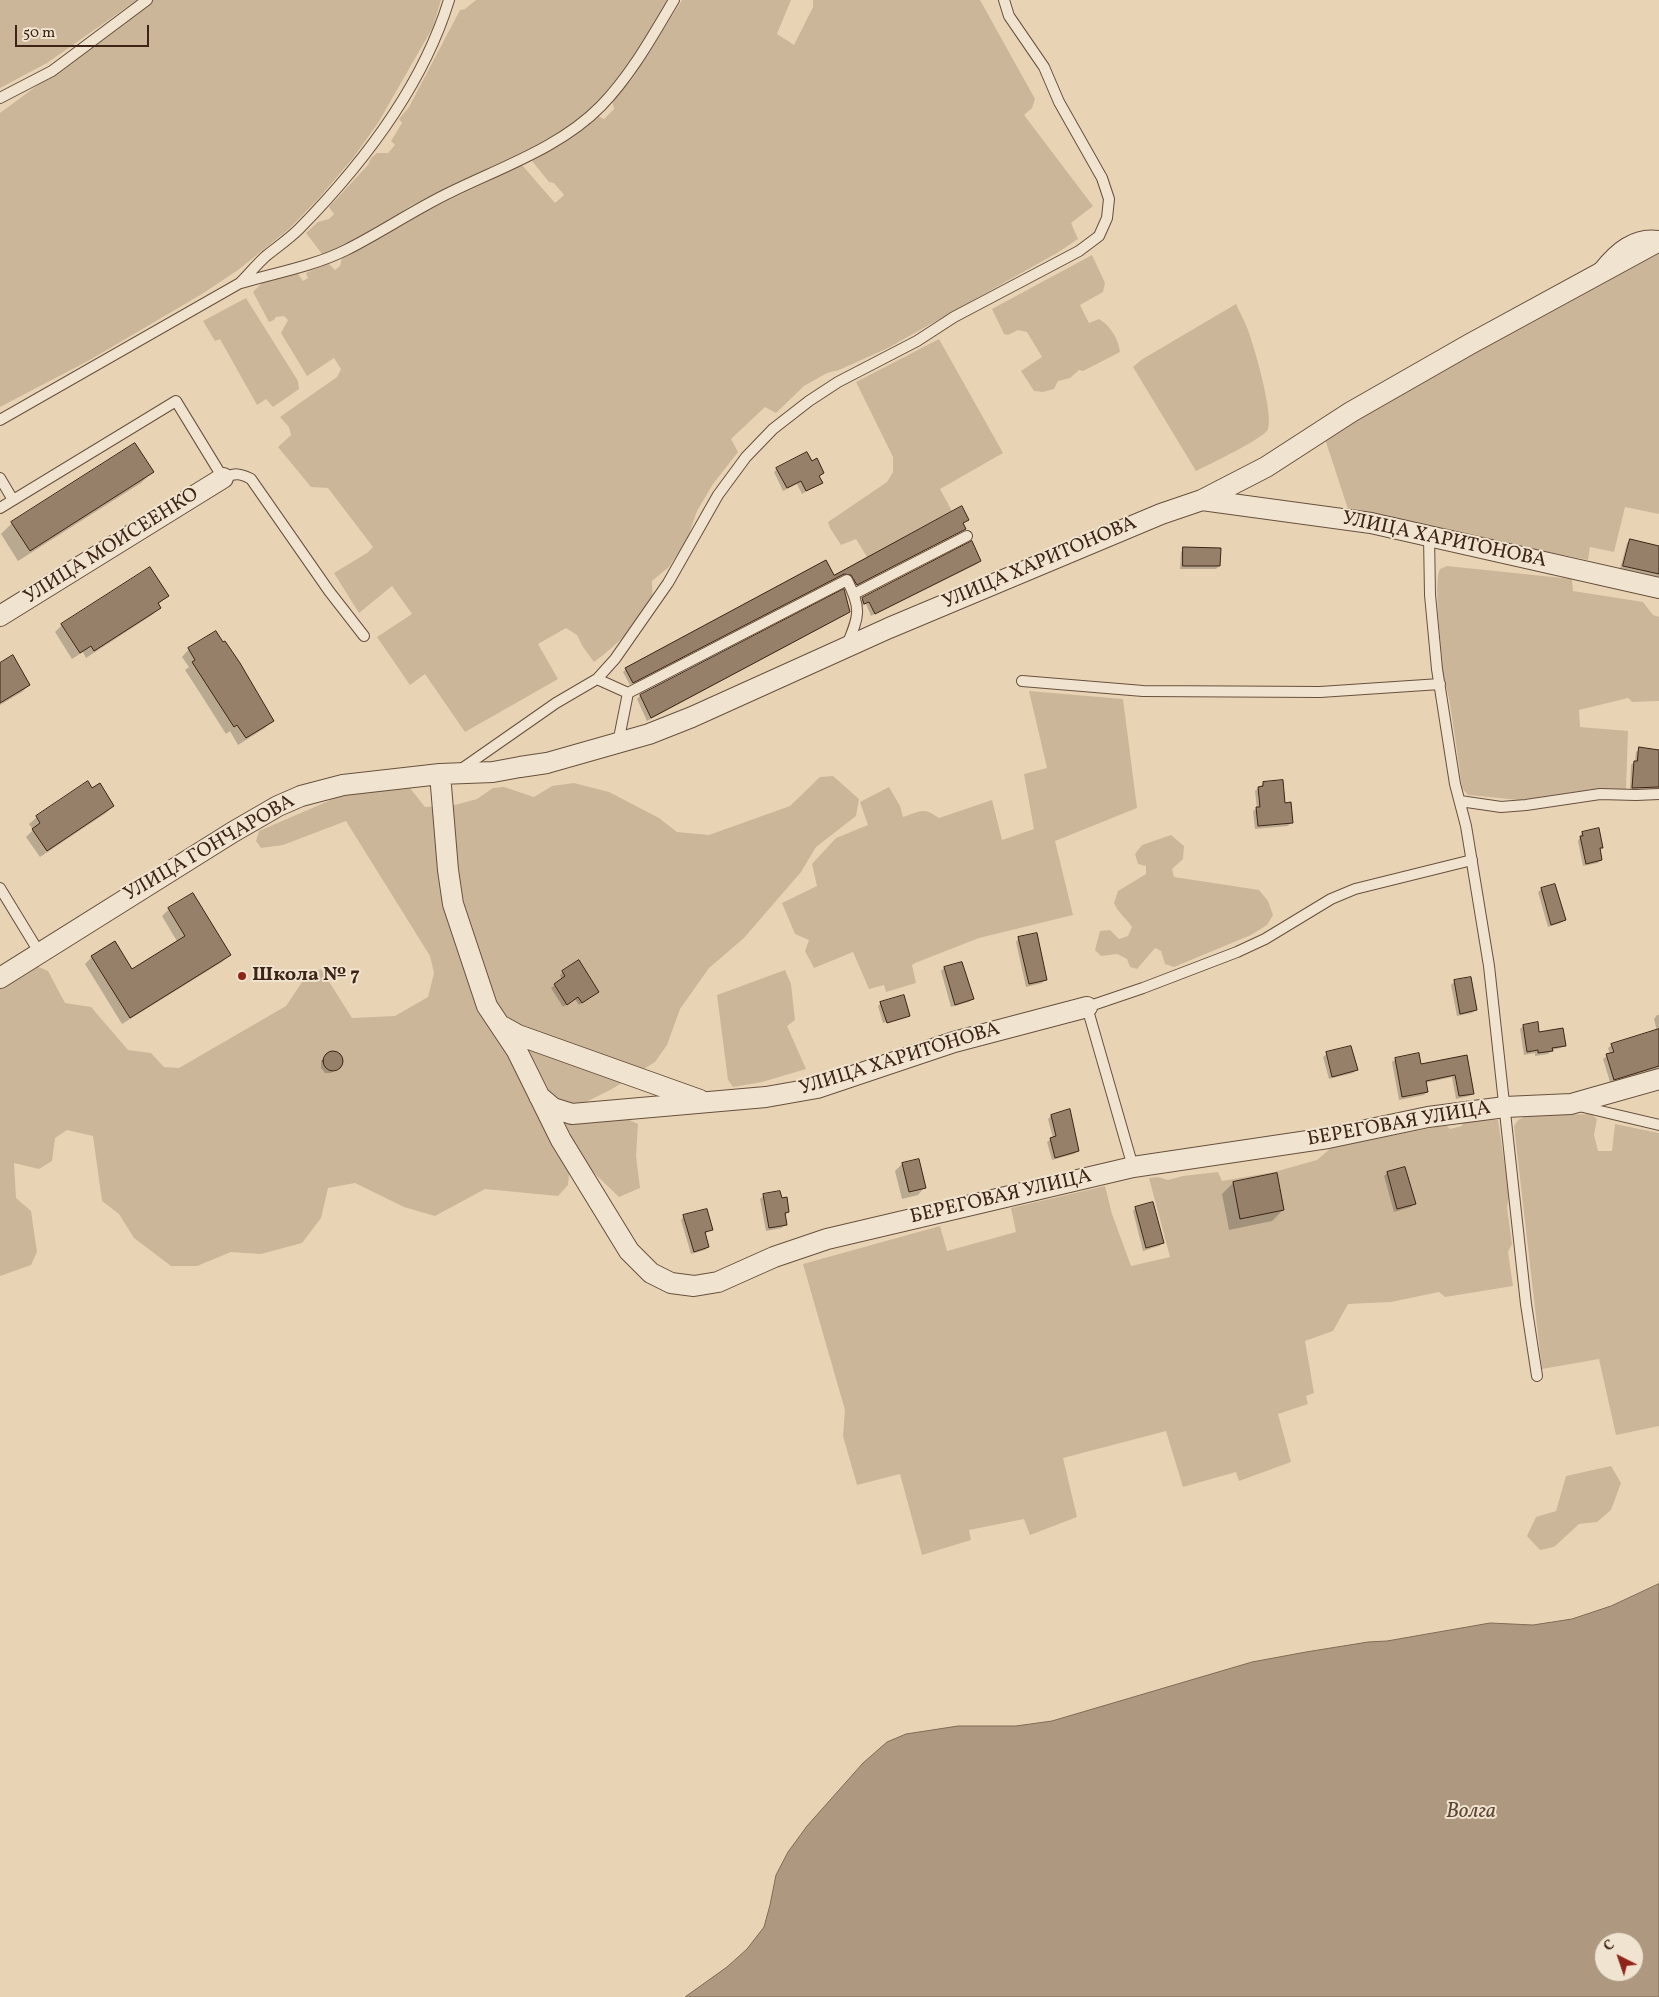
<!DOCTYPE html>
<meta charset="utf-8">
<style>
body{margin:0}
#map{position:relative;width:1659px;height:1997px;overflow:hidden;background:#e8d4b5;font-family:Vollkorn,serif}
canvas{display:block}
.north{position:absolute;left:1594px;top:1932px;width:50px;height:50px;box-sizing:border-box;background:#f0e3cf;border:1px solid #a89785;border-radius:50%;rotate:319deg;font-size:14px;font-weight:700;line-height:20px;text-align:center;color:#3d2416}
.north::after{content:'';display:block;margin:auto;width:18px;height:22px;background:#8f2418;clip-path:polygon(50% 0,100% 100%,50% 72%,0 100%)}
.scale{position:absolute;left:15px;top:25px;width:134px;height:22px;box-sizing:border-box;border:2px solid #3d2416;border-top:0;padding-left:6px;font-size:15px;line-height:18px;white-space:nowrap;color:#3d2416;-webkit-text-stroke:4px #f0e3cf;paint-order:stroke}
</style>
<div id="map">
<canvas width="1659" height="1997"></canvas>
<div class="north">С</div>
<div class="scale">50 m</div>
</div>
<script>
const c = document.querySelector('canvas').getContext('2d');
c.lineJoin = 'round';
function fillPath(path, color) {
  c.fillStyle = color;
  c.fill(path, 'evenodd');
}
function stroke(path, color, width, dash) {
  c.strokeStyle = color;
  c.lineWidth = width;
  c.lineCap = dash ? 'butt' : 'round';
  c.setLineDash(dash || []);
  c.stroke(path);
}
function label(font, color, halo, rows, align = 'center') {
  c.font = font + ' Vollkorn,serif';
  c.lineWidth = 4;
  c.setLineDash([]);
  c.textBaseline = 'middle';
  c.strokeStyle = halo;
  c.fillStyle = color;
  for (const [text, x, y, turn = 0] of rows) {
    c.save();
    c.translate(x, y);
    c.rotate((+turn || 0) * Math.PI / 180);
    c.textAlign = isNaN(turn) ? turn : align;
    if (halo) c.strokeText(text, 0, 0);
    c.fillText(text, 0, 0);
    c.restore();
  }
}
fillPath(new Path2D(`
 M 0,0 L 137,0 L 47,63 L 0,88 Z
 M 153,0 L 441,0 L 433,27 L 378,123 L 353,158 L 319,198 L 289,229 L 238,270 L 202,294 L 88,361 L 0,407 L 0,113 Z
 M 476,0 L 667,0 L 636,53 L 617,80 L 603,96 L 574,124 L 545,142 L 410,206 L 377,229 L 341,248 L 322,254 L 306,233 L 318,222 L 329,219 L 334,214 L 329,207 L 368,165 L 371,158 L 377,153 L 388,153 L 395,145 L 391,141 L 402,123 L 399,119 L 409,107 L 460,10 L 465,9 Z
 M 682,0 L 791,0 L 777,34 L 794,45 L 813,7 L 813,0 L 980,0 L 1035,99 L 1032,108 L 1024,115 L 1093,206 L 1071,223 L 1078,239 L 1057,253 L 888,348 L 839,370 L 827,373 L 804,386 L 776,413 L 765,407 L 731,439 L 738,452 L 713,484 L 697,511 L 688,537 L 669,567 L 652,581 C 652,586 653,593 652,597 C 646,619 612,649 594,662 L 583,647 L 577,635 L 566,628 L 538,644 L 558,679 L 465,732 L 425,674 L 410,685 L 377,637 L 412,614 L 392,586 L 359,613 L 334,573 L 367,553 L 373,547 L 328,488 L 311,487 L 278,447 L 291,435 L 289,427 L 280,417 L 337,377 L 341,369 L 334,358 L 307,376 L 281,333 L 288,320 L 284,316 L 276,317 L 274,320 L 269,322 L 253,292 L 263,282 L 296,271 L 303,281 L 308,278 L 306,273 L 328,263 L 335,270 L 340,266 L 342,258 L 408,220 L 522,165 L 555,203 L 564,195 L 554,183 L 549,182 L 532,161 C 545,155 554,146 566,139 C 581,131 585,128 598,116 L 604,119 L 614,109 L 612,101 L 633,78 Z
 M 1659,246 L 1659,514 L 1625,507 L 1614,552 L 1590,547 L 1588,560 L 1349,512 L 1325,439 L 1339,427 Z
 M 1092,255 L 1105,283 L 1103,292 L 1080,305 L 1089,323 L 1099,319 C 1110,325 1119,340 1120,352 L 1083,371 L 1079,370 L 1070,378 L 1058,381 L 1054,389 L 1043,392 L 1034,391 L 1021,371 L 1042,357 L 1027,332 L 1018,330 L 1008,335 L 1004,334 L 992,309 Z
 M 246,298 L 298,381 L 299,389 L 273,407 L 266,399 L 257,405 L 220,339 L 215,341 L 203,321 Z
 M 1236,304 C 1239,311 1243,318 1246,325 C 1253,341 1274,414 1268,429 C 1265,438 1208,465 1196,471 L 1133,367 L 1141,360 Z
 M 939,339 L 1003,453 L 940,489 L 952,511 L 867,557 L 856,539 L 841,545 L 830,528 L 828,522 L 887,482 L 893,472 L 893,457 L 856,382 Z
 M 1447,566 L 1572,579 L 1573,591 L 1643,602 L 1653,615 L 1659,617 L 1659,701 L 1632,702 L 1628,698 L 1579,710 L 1580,727 L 1628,731 L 1626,790 L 1581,791 L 1519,800 L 1468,795 L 1462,788 C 1458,758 1454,728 1449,699 C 1447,686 1440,672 1442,660 C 1441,641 1433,582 1440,569 Z
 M 1029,691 L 1123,699 L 1137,808 L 1055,841 L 1073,915 L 979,938 L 915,963 L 912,965 L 916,983 L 886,992 L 884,985 L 869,989 L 853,952 L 814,968 L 805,951 L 809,940 L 795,934 L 782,903 L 817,886 L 812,864 L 836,838 L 868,825 L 860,802 L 889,787 L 900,806 L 903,817 C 920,812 922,806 939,818 L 992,800 L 1002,840 L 1034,829 L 1024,774 L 1047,768 Z
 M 833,776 L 859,799 L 856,816 L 816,847 L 801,872 L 744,938 L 709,968 L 680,1009 L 667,1045 L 655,1062 L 612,1089 L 578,1106 L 611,1111 L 638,1124 L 636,1156 L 640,1188 L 619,1197 L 594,1173 L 570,1165 L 568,1185 L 558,1196 L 485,1189 L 435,1216 L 404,1207 L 355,1183 L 328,1188 L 321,1218 L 302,1243 L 261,1254 L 231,1252 L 197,1266 L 171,1266 L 134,1238 L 119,1214 L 102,1201 L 93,1136 L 67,1130 L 55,1138 L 52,1161 L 39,1169 L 14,1163 L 16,1198 L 31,1211 L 37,1252 L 31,1265 L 0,1276 L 0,988 L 34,965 L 48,971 L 65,1003 L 91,1007 L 128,1050 L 151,1053 L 164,1067 L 179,1068 L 286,1006 L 308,973 L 321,969 L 352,1018 L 395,1016 L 428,997 L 434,973 L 430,956 L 346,821 L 283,845 L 261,848 L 256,841 L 259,831 L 347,793 L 410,788 L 425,807 L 455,805 L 477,799 L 493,788 L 504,787 L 534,797 L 552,786 L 574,783 L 609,792 L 659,818 L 677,832 L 709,835 L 790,806 L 820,777 Z
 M 1171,835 L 1184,846 L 1183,859 L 1172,869 L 1174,877 L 1259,890 L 1268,901 L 1273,915 L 1267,925 L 1251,935 L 1174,967 L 1165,964 L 1161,951 L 1155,948 L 1137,969 L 1130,967 L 1127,959 L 1117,954 L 1101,956 L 1095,950 L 1100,931 L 1110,930 L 1119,939 L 1128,936 L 1132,927 C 1126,918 1118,913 1114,903 L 1118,891 L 1146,874 L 1146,866 L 1138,864 L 1135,854 L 1142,845 Z
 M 785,970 L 791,984 L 795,1020 L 787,1026 L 806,1069 L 762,1082 L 733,1087 L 728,1080 L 717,995 Z
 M 1591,1114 L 1597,1119 L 1594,1135 L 1598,1151 L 1612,1151 L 1615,1124 L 1659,1133 L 1659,1426 L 1616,1435 L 1599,1359 L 1542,1369 L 1514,1126 L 1518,1120 L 1526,1116 Z
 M 1483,1118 L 1498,1120 L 1509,1195 L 1507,1208 L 1512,1244 L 1508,1252 L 1513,1286 L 1445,1297 L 1439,1292 L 1391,1302 L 1348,1304 L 1333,1331 L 1305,1341 L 1314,1393 L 1306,1396 L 1308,1404 L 1278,1414 L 1291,1462 L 1239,1481 L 1236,1472 L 1183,1487 L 1166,1431 L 1063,1458 L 1077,1517 L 1030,1535 L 1024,1519 L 969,1530 L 971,1540 L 922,1555 L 900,1474 L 857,1485 L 843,1436 L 845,1410 L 803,1264 L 940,1226 L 947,1251 L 1016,1232 L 1011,1208 L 1105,1186 L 1112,1214 L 1131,1266 L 1170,1257 L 1149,1178 L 1158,1177 L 1168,1180 L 1183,1176 L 1218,1172 L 1222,1181 L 1274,1172 L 1317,1160 L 1331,1148 L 1446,1125 L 1450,1129 L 1462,1126 L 1463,1122 Z
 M 1611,1466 L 1621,1483 L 1611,1510 L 1597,1522 L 1579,1524 L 1554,1547 L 1540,1550 L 1527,1536 L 1536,1517 L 1556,1511 L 1566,1476 Z`), '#cbb69a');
const water = new Path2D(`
 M 1659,1584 L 1659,1997 L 685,1997 L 727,1967 L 747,1949 L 764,1927 L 770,1905 L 776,1875 L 788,1852 L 807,1826 L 863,1763 L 887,1742 L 906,1734 L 958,1726 L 1016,1726 L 1052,1721 L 1252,1662 L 1306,1652 L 1368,1642 L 1387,1641 L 1490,1623 L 1533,1625 L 1572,1619 L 1611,1606 ZM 1604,1942 L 1634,1942 L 1634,1972 L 1604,1972 Z`);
fillPath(water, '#ae987f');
stroke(water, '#816a55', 1);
fillPath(new Path2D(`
 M 811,463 L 823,473 L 818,477 L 821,482 L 802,494 L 797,484 L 783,491 L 774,472 L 777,469 Z
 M 152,472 L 141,483 L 18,561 L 1,534 L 12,523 Z
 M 968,519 L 962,524 L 964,529 L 961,532 L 853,587 L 848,577 L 840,577 L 630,685 L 623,672 L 626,669 L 833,577 Z
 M 1630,540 L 1659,548 L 1659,578 L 1620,569 L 1627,543 Z
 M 1184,549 L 1219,566 L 1216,569 L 1180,569 L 1181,552 Z
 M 980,560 L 977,564 L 871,616 L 866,604 L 860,607 L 859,602 L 863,599 Z
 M 167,596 L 158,605 L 160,608 L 152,615 L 86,658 L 83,652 L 72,659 L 55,632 L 62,625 Z
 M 849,611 L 845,615 L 647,721 L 637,699 L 640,696 Z
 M 223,644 L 272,720 L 265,728 L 238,745 L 230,731 L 226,734 L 200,693 L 185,670 L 189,667 L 182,657 L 189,649 Z
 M 0,664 L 29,685 L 22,692 L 0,705 Z
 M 1640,748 L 1659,752 L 1659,790 L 1630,791 L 1631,765 L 1635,761 L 1636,752 Z
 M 87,783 L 92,790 L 113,806 L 106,813 L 40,857 L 26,837 L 33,830 L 29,824 L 37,817 Z
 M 1264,783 L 1284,804 L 1291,822 L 1288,826 L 1255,829 L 1253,811 L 1257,808 L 1255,791 Z
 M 1582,833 L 1602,847 L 1599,850 L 1601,860 L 1598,863 L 1583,866 L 1578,841 Z
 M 1542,889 L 1564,920 L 1561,923 L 1548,927 L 1538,892 Z
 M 169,909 L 230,955 L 222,962 L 122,1024 L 85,964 L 92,957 L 132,971 L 178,943 L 162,916 Z
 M 1019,938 L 1046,979 L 1042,983 L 1026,987 L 1016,942 Z
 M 962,963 L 972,999 L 969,1002 L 951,1007 L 941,971 L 944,968 Z
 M 563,972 L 598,992 L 579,1005 L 575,999 L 563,1007 L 551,988 L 562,980 L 560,975 Z
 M 1470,979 L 1476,1010 L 1472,1013 L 1457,1016 L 1451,985 L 1454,982 Z
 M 881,1003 L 908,1015 L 906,1017 L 906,1015 L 883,1023 L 878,1006 Z
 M 1657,1015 L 1659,1015 L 1659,1068 L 1610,1082 L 1603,1059 L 1610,1054 L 1608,1048 L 1612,1045 L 1657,1031 L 1654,1019 Z
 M 1523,1026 L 1538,1034 L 1565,1045 L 1561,1048 L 1552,1050 L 1548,1054 L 1535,1056 L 1535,1053 L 1524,1055 L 1520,1029 Z
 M 330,1053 L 337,1053 L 341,1058 L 341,1064 L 331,1073 L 325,1073 L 321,1068 L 321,1061 Z
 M 1327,1054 L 1356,1070 L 1353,1073 L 1329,1079 L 1323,1057 Z
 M 1466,1057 L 1473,1093 L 1469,1096 L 1456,1099 L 1452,1077 L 1425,1083 L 1427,1092 L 1424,1095 L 1399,1100 L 1392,1062 L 1396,1059 L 1420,1065 Z
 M 1051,1116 L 1078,1151 L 1074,1154 L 1052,1160 L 1047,1142 L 1053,1138 L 1048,1119 Z
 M 918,1160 L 925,1187 L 918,1195 L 902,1199 L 895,1171 L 902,1164 Z
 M 1404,1168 L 1414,1204 L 1411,1207 L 1394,1212 L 1384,1176 L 1387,1173 Z
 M 1233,1183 L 1283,1210 L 1272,1221 L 1229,1230 L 1222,1194 Z
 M 764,1195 L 781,1199 L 788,1212 L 784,1216 L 785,1225 L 782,1228 L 766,1231 L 760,1199 Z
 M 1136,1208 L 1163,1243 L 1159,1246 L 1143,1251 L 1133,1211 Z
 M 684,1216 L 711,1230 L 704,1234 L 708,1247 L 705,1250 L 691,1254 L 681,1220 Z`), '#0003');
const building = new Path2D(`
 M 135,443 L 154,472 L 30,551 L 11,522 Z
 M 807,452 L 812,461 L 817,458 L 824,473 L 819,476 L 823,483 L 806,491 L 801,481 L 787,488 L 776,468 Z
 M 962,506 L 969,520 L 963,523 L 966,529 L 857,585 L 851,575 L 844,574 L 633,683 L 625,668 L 826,560 L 834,575 Z
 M 1630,539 L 1659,546 L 1659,574 L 1623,566 Z
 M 972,541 L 981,561 L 875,614 L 869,602 L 864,604 L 862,598 Z
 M 1183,547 L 1221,548 L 1220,566 L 1183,566 Z
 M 150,567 L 169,596 L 158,603 L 161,608 L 94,651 L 91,646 L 80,653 L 61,624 Z
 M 844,589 L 850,612 L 651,718 L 640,695 Z
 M 216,631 L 223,642 L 225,641 L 240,663 L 274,721 L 246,738 L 237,725 L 234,727 L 192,662 L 195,660 L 188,648 Z
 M 13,655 L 30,685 L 0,703 L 0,663 Z
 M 1639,747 L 1659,750 L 1659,787 L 1632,788 L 1634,761 L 1637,761 Z
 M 1283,780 L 1285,803 L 1291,802 L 1293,823 L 1258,826 L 1256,807 L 1260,807 L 1258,787 L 1263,786 L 1263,782 Z
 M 88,781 L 92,788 L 100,783 L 114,806 L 47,851 L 32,829 L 40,823 L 36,816 Z
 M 1599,828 L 1603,848 L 1600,848 L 1602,860 L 1586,864 L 1580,836 L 1583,836 L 1582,832 Z
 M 1555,884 L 1566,920 L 1551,925 L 1541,888 Z
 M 193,893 L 231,955 L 130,1018 L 91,956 L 115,941 L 132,969 L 185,936 L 168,908 Z
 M 1037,933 L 1047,980 L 1029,984 L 1018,937 Z
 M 579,960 L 599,992 L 582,1003 L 578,997 L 567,1005 L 554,984 L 565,976 L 562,971 Z
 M 962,962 L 974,999 L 955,1005 L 944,967 Z
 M 1471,977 L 1477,1010 L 1460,1014 L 1454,980 Z
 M 904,995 L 910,1016 L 887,1023 L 880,1002 Z
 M 1538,1022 L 1539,1032 L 1563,1028 L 1566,1046 L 1552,1048 L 1553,1051 L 1538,1053 L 1538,1050 L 1527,1052 L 1523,1025 Z
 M 1659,1029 L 1659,1066 L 1614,1080 L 1606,1054 L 1614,1052 L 1611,1044 Z
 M 1351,1046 L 1358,1070 L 1332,1077 L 1326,1052 Z
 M323 1061a10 10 0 1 1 20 0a10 10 0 1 1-20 0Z
 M 1419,1053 L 1421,1064 L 1467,1055 L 1474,1094 L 1459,1096 L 1455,1075 L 1426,1081 L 1428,1092 L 1402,1097 L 1395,1058 Z
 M 1070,1109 L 1079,1151 L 1055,1158 L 1050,1138 L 1056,1136 L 1051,1115 Z
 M 919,1159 L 926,1188 L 909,1192 L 902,1163 Z
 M 1405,1167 L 1416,1204 L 1397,1209 L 1387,1172 Z
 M 1277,1173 L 1284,1210 L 1240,1219 L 1233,1182 Z
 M 780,1191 L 782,1198 L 787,1197 L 789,1212 L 785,1213 L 787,1225 L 769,1228 L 763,1194 Z
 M 1153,1202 L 1164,1243 L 1146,1248 L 1135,1207 Z
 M 707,1209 L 713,1230 L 705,1232 L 709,1247 L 694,1252 L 683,1215 Z`);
fillPath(building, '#968069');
stroke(building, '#3d2416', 1);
const service = new Path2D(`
 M 0,98 L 52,71 L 147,0
 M 1599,268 C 1614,249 1633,232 1659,236
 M 241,283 C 275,273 314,266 346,250 C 382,232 415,209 451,192 C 502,167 561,147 601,106 C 631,75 652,37 674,0
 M 0,420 L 240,283 C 249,274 257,264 266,256 C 277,247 289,239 299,229 C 362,165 422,88 449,0
 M 0,478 L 13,500
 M 0,508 L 176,401 L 223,478 C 235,473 240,473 251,479 L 329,591 L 364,636
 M 1429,536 L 1430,595 L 1437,669 L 1455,784 L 1466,826 L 1489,966 L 1526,1304 L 1537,1376
 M 854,594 L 967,536
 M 597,679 L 628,693
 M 1022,681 L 1143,691 L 1320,692 L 1440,684
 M 618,743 L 628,693 L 847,580 C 862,609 859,616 847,645
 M 460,770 L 556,703 L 597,679 L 615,659 L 668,583 L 718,495 L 746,457 L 773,429 L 809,401 L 838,382 L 917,341 L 954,317 L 1079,251 L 1099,236 L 1107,218 L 1109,199 L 1102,178 L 1059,102 L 1044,67 L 1009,16 L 1004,0
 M 1460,801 L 1501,807 L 1526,805 L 1600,794 L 1636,795 L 1659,794
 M 0,888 L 39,952
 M 1579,1106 L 1659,1125
 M 1133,1167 L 1087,1007 L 1143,988 L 1237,952 L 1265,939 L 1331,899 L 1355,889 L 1472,860`);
const minor = new Path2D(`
 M 1202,500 L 1266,467 L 1351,412 L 1470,344 L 1659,241
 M 0,616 L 223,478
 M 440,774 L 448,870 L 453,904 L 487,1006 L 517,1051 L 561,1140 L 629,1251 L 651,1273 L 671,1283 L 694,1286 L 718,1282 L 774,1257 L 827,1239 L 1133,1167 L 1328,1138 L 1428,1117 L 1505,1107 L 1571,1104 L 1659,1079
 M 0,978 L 233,832 L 278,806 L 301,796 L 343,785 L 440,774 L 493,772 L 520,767 L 547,763 L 649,734 L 692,717 L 889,628 L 1161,514 L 1202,500 L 1371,523 L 1659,588
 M 500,1025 L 518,1035 L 700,1100
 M 539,1096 L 553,1108 L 572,1114 L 766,1097 L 817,1088 L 954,1042 L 1087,1007`);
stroke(service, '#68503e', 12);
stroke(minor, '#68503e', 22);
stroke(service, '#f0e3cf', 10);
stroke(minor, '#f0e3cf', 20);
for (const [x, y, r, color] of [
 [242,976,5,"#8f2418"]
]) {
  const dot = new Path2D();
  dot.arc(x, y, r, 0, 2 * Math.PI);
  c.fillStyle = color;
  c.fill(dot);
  stroke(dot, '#f0e3cf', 2);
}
label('20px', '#3d2416', '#f0e3cf', [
 ["УЛИЦА ХАРИТОНОВА",1444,541,12],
 ["УЛИЦА МОИСЕЕНКО",112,547,-32],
 ["УЛИЦА ХАРИТОНОВА",1040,564,-23],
 ["УЛИЦА ГОНЧАРОВА",210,849,-30],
 ["УЛИЦА ХАРИТОНОВА",900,1060,-17],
 ["БЕРЕГОВАЯ УЛИЦА",1399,1125,-10],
 ["БЕРЕГОВАЯ УЛИЦА",1001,1198,-13]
]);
label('bold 20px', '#3d2416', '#f0e3cf', [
 ["Школа № 7",252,976]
], 'left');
label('italic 21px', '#5f4736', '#f0e3cf', [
 ["Волга",1471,1813]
]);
</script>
